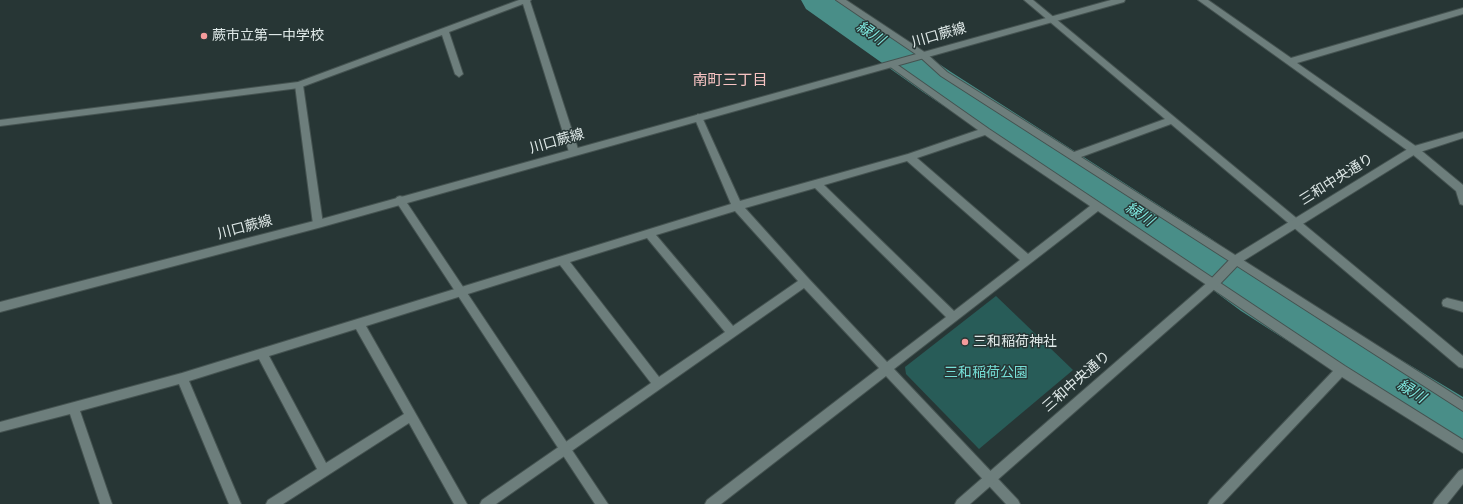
<!DOCTYPE html>
<meta charset="utf-8">
<style>
body{margin:0}
canvas{display:block;background:#273635}
</style>
<canvas width="1463" height="504"></canvas>
<script>
const c = document.querySelector('canvas').getContext('2d');
c.lineJoin = 'round';
function fillPath(path, color) {
  c.fillStyle = color;
  c.fill(path, 'evenodd');
}
function stroke(path, color, width, dash) {
  c.strokeStyle = color;
  c.lineWidth = width;
  c.lineCap = dash ? 'butt' : 'round';
  c.setLineDash(dash || []);
  c.stroke(path);
}
function label(font, color, halo, rows, align = 'center') {
  c.font = font + ' "Roboto Condensed","Noto Sans JP",sans-serif';
  c.lineWidth = 3;
  c.setLineDash([]);
  c.textBaseline = 'middle';
  c.strokeStyle = halo;
  c.fillStyle = color;
  for (const [text, x, y, turn = 0] of rows) {
    c.save();
    c.translate(x, y);
    c.rotate((+turn || 0) * Math.PI / 180);
    c.textAlign = isNaN(turn) ? turn : align;
    if (halo) c.strokeText(text, 0, 0);
    c.fillText(text, 0, 0);
    c.restore();
  }
}
fillPath(new Path2D(`
 M 996,296 L 1073,370 L 979,449 L 906,374 L 905,367 Z`), '#285c58');
fillPath(new Path2D(`
 M 801,0 L 845,0 L 951,72 L 1210,238 L 1273,283 L 1463,397 L 1463,450 L 1445,442 L 1241,311 L 1178,264 L 923,92 L 806,9 Z`), '#498e88');
const minor = new Path2D(`
 M 519,0 L 531,0 L 530,1 L 579,152 L 577,155 L 571,155 L 569,152 L 523,4 L 449,32 L 463,74 L 459,77 L 455,74 L 442,35 L 299,88 L 0,126 L 0,120 L 298,82 Z
 M 836,0 L 846,0 L 926,53 L 947,72 L 1074,152 L 1165,119 L 1024,0 L 1033,0 L 1463,356 L 1463,368 L 1459,367 L 1171,124 L 1081,157 L 1463,400 L 1463,411 L 941,76 L 920,57 Z
 M 1198,0 L 1208,0 L 1291,58 L 1463,8 L 1463,14 L 1297,63 L 1417,147 L 1463,185 L 1463,205 L 1460,204 L 1456,191 L 1411,153 Z
 M 892,61 L 989,129 L 1345,366 L 1463,440 L 1463,453 L 1342,377 L 1222,504 L 1208,504 L 1210,500 L 1333,371 L 1098,211 L 894,369 L 1018,500 L 1020,504 L 1006,504 L 886,376 L 721,504 L 705,504 L 707,500 L 879,368 L 804,288 L 496,504 L 480,504 L 482,500 L 651,383 L 560,265 L 366,326 L 467,504 L 454,504 L 409,423 L 283,504 L 266,504 L 268,500 L 317,469 L 259,359 L 189,381 L 241,504 L 229,504 L 179,384 L 80,411 L 112,504 L 100,504 L 70,414 L 0,432 L 0,422 L 182,373 L 731,204 L 694,117 L 698,114 L 702,117 L 740,201 L 908,154 L 978,130 L 889,66 L 888,64 ZM 985,135 L 1090,206 L 1028,254 L 917,158 ZM 907,161 L 1020,260 L 954,311 L 824,185 ZM 815,188 L 946,317 L 887,362 L 809,279 L 745,208 ZM 735,211 L 798,281 L 733,326 L 656,235 ZM 647,238 L 725,332 L 659,377 L 570,262 ZM 356,329 L 404,414 L 326,463 L 269,356 Z
 M 1447,298 L 1463,302 L 1463,312 L 1443,306 L 1442,303 L 1443,300 Z
 M 1463,469 L 1463,484 L 1447,504 L 1433,504 L 1435,500 L 1459,471 Z`);
const tertiary = new Path2D(`
 M 299,82 L 303,85 L 323,224 L 321,227 L 315,227 L 313,224 L 295,85 Z
 M 1463,132 L 1463,138 L 1417,153 L 1240,263 L 1217,287 L 970,504 L 955,504 L 957,500 L 1209,281 L 1232,257 L 1411,147 Z
 M 400,196 L 403,197 L 608,504 L 595,504 L 397,203 L 395,200 L 397,197 Z`);
const secondary = new Path2D(`
 M 1111,0 L 1125,0 L 1124,2 L 318,228 L 0,312 L 0,302 L 318,220 Z`);
stroke(minor, '#455351', 2);
stroke(tertiary, '#455351', 2);
stroke(secondary, '#455351', 2);
fillPath(minor, '#6d7e7c');
fillPath(tertiary, '#6d7e7c');
fillPath(secondary, '#6d7e7c');
for (const [x, y, r, color] of [
 [204,36,4,"#f59b9b"],
 [965,342,4,"#f59b9b"]
]) {
  const dot = new Path2D();
  dot.arc(x, y, r, 0, 2 * Math.PI);
  c.fillStyle = color;
  c.fill(dot);
  stroke(dot, '#273635', 1.5);
}
label('14px', '#dfe9e8', '#273635', [
 ["蕨市立第一中学校",212,36],
 ["三和稲荷神社",973,342]
], 'left');
label('14px', '#dfe9e8', '#273635', [
 ["川口蕨線",939,36,-16],
 ["川口蕨線",557,142,-16],
 ["三和中央通り",1337,180,-32],
 ["川口蕨線",245,228,-15],
 ["三和中央通り",1077,382,-41]
]);
label('14px', '#76e0d8', '#273635', [
 ["三和稲荷公園",986,373]
]);
label('italic 15px', '#7fe9e0', '#273635', [
 ["緑川",870,34,34],
 ["緑川",1139,215,34],
 ["緑川",1411,392,32]
]);
label('15px', '#f7c3c2', '#273635', [
 ["南町三丁目",730,81]
]);
</script>
